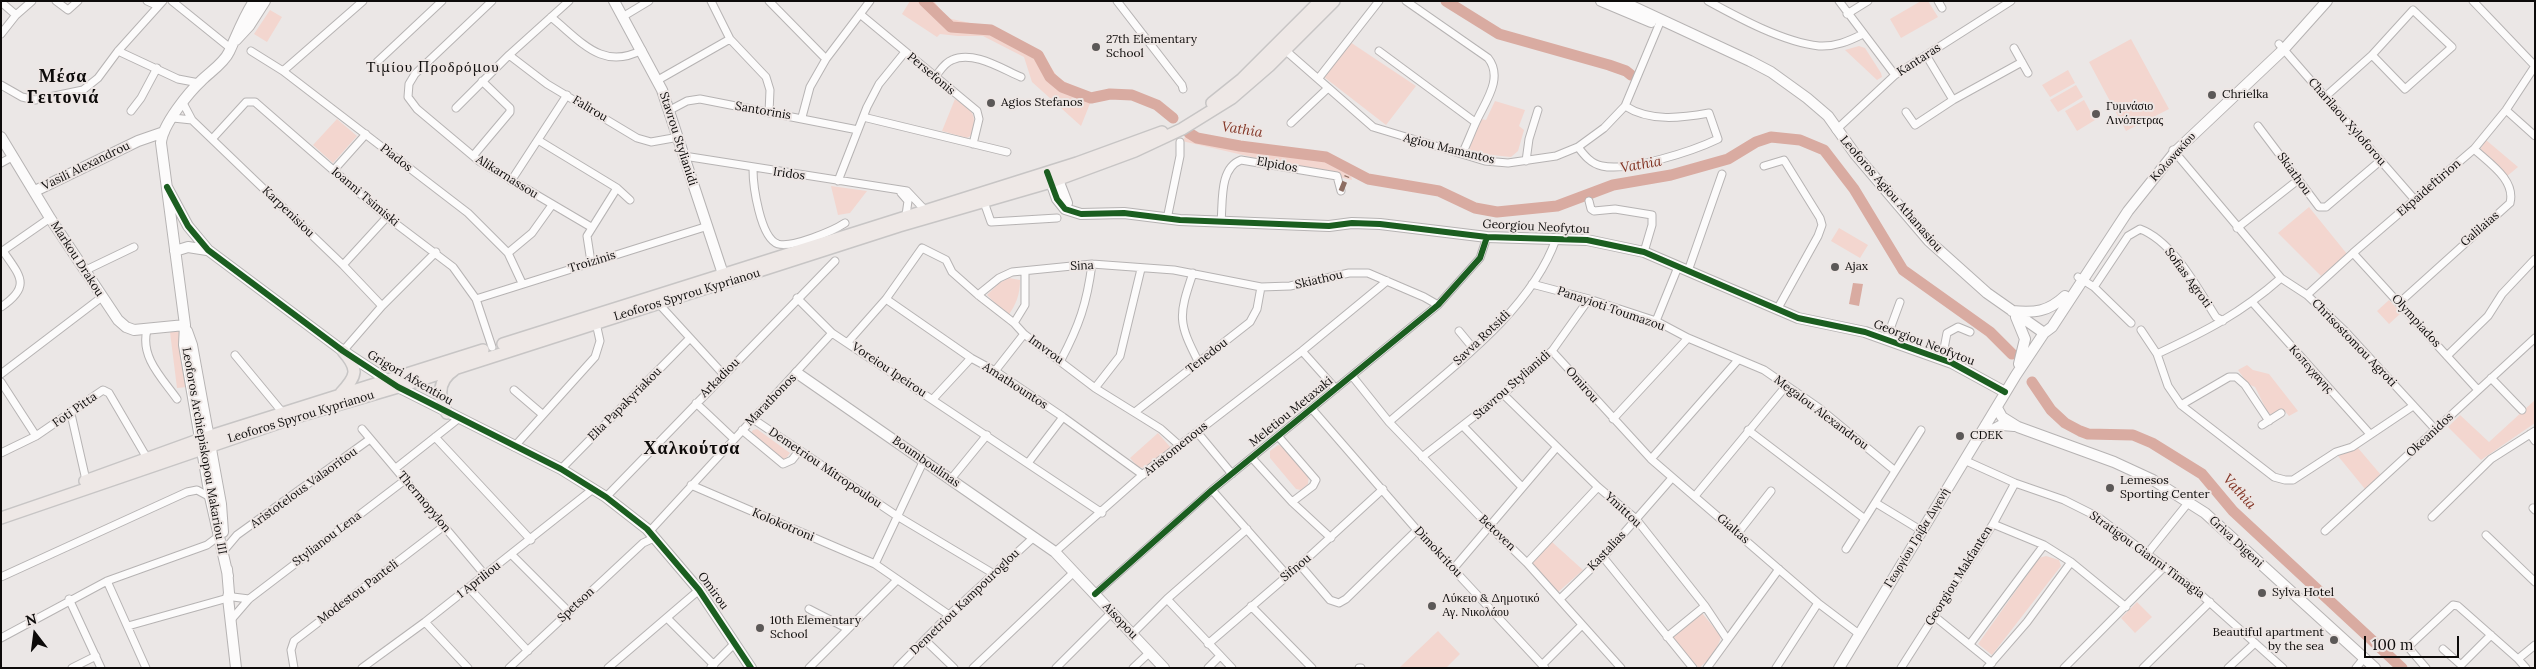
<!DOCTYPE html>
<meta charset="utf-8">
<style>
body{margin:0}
#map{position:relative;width:2536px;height:669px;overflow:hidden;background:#ebe7e6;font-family:Lora,serif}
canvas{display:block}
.frame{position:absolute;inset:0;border:2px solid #0d0b0a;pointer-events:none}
.north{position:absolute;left:10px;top:609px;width:50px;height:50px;-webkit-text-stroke:4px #ede6e4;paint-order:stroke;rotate:345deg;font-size:14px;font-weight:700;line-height:20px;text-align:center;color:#0d0b0a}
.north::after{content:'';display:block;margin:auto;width:18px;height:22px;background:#0d0b0a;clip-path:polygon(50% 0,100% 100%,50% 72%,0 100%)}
.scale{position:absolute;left:2364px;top:636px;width:95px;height:22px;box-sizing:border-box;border:2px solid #0d0b0a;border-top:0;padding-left:6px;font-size:15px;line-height:18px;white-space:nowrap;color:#0d0b0a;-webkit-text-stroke:4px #ede6e4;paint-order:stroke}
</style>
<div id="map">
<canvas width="2536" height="669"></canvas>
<div class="frame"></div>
<div class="north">N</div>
<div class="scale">100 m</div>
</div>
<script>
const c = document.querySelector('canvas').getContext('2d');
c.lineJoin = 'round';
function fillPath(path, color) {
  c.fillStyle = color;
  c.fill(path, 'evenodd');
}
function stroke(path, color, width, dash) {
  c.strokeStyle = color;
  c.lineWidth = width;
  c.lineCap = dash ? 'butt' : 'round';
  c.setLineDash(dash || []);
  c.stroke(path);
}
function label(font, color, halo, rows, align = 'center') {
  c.font = font + ' Lora,serif';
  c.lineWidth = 4;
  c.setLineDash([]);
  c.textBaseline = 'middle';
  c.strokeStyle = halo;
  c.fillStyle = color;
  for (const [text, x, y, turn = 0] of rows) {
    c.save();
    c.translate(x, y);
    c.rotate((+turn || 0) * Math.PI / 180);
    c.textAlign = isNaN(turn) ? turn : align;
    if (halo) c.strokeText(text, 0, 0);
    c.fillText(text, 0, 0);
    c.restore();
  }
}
fillPath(new Path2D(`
 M 910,1 L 934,1 L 947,18 L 993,28 L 1040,51 L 1059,79 L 1093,96 L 1081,126 L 1032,82 L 1024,57 L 983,36 L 958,36 L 940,34 L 937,37 L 902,14 Z
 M 1921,1 L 1928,1 L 1938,17 L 1901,38 L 1890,19 Z
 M 270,10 L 282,17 L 267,42 L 254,34 Z
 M 2131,39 L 2169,109 L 2126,131 L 2089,62 Z
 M 1350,42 L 1416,86 L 1386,125 L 1324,77 Z
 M 1859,46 L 1865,48 L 1881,73 L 1882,77 L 1877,80 L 1845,50 Z
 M 2068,70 L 2075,83 L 2050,97 L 2042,85 Z
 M 2076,85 L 2083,97 L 2058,112 L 2050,100 Z
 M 955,99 C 973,112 977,112 972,135 L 967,138 L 942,131 Z
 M 2084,100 L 2095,120 L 2077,131 L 2065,111 Z
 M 1495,101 L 1525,110 L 1519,126 L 1524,130 L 1518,151 L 1511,157 L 1472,153 L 1468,145 L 1481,119 L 1486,120 Z
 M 337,119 L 357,136 L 333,163 L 313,145 Z
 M 1186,136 L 1325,160 L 1350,172 L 1352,180 L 1182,141 Z
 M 2486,140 L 2518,167 L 2506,177 L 2479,151 Z
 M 831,186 L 867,191 L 850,213 L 838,215 Z
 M 2309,207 L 2347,254 L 2321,276 L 2278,233 Z
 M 1839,228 L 1868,245 L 1860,258 L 1831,241 Z
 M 1009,278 L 1020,280 C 1020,295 1016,304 1008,316 L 987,295 L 999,283 Z
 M 2389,300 L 2401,313 L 2389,324 L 2377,311 Z
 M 179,331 L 187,387 L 177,388 L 170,332 Z
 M 2247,365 L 2253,370 L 2269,374 L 2298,411 L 2289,416 L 2283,409 L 2274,415 L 2268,413 L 2255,387 L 2248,384 L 2238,370 Z
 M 2535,400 L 2535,423 L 2481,460 L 2448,427 L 2460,415 L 2489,442 Z
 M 757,429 L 790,453 L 784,461 L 751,433 L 753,430 Z
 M 1158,433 L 1171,448 L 1145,468 L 1138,467 L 1130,458 Z
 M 1278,445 L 1285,446 L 1309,473 L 1308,484 L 1301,490 L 1296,489 L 1270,458 L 1270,451 Z
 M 2358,448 L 2381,475 L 2365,489 L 2338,456 Z
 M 1552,542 L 1583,570 L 1557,593 L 1531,564 Z
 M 2046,556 L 2059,560 L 2061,566 L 1992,655 L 1978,644 L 2039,558 Z
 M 2137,602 L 2152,617 L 2135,633 L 2121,618 Z
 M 1702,613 L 1721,636 C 1719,648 1708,661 1699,668 L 1671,638 Z
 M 1438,631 L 1460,654 L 1446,668 L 1399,668 Z`), '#f3d6cf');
fillPath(new Path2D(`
 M 1853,283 L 1863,284 L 1859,306 L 1849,304 Z`), '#d9aba1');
stroke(new Path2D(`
 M 924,1 L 951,27 L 991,30 L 1038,55 L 1050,77 L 1062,87 L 1091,98 L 1110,94 L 1132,95 L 1157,105 L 1173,118
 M 1446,1 L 1499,34 L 1609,65 L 1626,71 L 1631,75
 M 1189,133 L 1197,138 L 1240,146 L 1326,157 L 1368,179 L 1439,191 L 1475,208 L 1497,212 L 1557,206 L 1613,185 L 1671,175 L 1728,159 L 1756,142 L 1771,137 L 1800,140 L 1824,150 L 1854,189 L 1903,270 L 1990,332 L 2012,354
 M 2032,382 L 2051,410 L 2065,423 L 2080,431 L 2088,434 L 2133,435 L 2152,443 L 2202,474 L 2233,511 L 2402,668`), '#d9aba1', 11);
const street = new Path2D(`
 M 56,1 L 68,10 L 78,1
 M 147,1 L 158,6
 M 172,1 L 229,47
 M 492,1 L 415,74 L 409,84 L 408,97 L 417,109 L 479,161 L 591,227
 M 711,1 L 730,39 L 766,77 L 770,90 L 769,113
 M 769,1 L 826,59
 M 1117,1 L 1182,85 L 1183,89
 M 1406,1 L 1488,58 C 1504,78 1485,102 1476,122 C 1471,133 1467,144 1462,154
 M 1708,1 C 1739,18 1783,42 1819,46 C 1835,47 1849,41 1863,34
 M 1839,1 L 1895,75
 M 1938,1 L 1942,8
 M 1,2 L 16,15
 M 860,14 L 977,111 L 979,119 L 973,144
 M 1847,14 L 1868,1
 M 624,16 L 649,1
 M 551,17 C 581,41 602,71 642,50
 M 1,34 L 16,15 L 32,1
 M 2279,44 L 2415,200
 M 2014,48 L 2028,73
 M 1285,50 L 1373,127 L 1485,161 L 1508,163 L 1556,156 L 1578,147 L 1604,128 L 1625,106 L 1661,20
 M 118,51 L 178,79 L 199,83
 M 251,51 L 283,71 L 468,213 L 508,253 L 522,283
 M 1379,51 L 1475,122
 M 509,55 L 547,84 L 637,138 L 651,142 L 679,137
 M 1926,55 L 1953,100
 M 377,62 L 442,1
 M 283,71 L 363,1
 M 935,77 C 940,71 944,63 952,60 C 973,50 1002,69 1021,77
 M 1318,79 L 1379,1
 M 658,80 L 730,39
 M 1,85 L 22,97 L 35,100 L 83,90 L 98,78 L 118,51 L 163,1
 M 2325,97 L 2372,55 L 2413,10 L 2452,47 L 2405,89 L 2372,55
 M 183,103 L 192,120 L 343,265 L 382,306
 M 456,108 L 509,55 L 569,1
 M 670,110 L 687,101 L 700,99 L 858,130
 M 2506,110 L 2535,136
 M 131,111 L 141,98 L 157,68
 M 1906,112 L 1915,125 L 1953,100 L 2022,62
 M 802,117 L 810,87 L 826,59 L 870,1
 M 863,117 L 1007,152
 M 173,118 L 192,120
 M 1291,123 L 1328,88
 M 2258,126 L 2319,207 L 2326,207 L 2380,161
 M 1836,130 L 1895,75 L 2011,1
 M 213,138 L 246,102 L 255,102 L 387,217 L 453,267 L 476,299 L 492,347
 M 538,140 L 617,188 L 630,200
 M 1578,147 C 1584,155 1591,164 1602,166 C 1629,172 1693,151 1718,139 L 1709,113 C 1681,118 1650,122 1625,106
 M 2173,150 L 2281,278 L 2307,295 L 2345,331 L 2435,429
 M 473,156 L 510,112 L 510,108 L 482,81
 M 684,156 L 907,191 L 924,209
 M 1526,161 L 1529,139 L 1538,110
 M 1,163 L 12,157
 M 1764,166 L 1784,160 L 1820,218 L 1822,225 L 1818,236 L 1778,308
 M 753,169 C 753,185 760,238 778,244 C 792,248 833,231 845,223
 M 333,171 L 366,134
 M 511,181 L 567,95
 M 838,181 L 867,107 L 879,84 L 905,52
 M 901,193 L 908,201 L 906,215
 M 1589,201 L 1591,209 L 1594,211 L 1615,209 L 1652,215 L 1652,225 L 1644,252
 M 984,202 L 991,222 L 1057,218
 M 1167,219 L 1180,156 L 1180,142
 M 1221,222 C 1223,202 1219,168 1241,160 L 1337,176 L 1341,191
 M 2237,228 L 2298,180
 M 1,252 L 50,218
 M 508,253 L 532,233 L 552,205
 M 2353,253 L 2478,390
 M 591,262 L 587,236 L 617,188
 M 343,265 L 387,217
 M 84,271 L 134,247
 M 1688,271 L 1722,174
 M 1193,273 C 1178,317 1178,322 1199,363
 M 2078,277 L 2094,287 L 2131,323
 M 1532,284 L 1589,299 L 1656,321 L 1688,338 L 1764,370 L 1819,408 L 1894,470
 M 2094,287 L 2128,236 L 2140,229 C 2173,241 2198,289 2216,317 L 2223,321
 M 978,295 L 999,278 L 1012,272 L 1092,264 L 1174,270 L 1261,287 L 1290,286 L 1349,273 L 1368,273 L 1424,297 L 1438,305
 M 2307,295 L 2353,253 L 2474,149 L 2506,110 L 2535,66 L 2473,1
 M 797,298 L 832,333 L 1102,513
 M 476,299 L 708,226
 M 886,299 L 971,358 L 995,371 L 1063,417 L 1143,475
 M 658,303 L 724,375
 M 2253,303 L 2370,434
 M 2399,303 L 2510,203 C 2516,180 2489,163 2474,149
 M 1,307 C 32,286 20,276 3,251
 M 1656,321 L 1678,267
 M 1014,323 L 1025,305 L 1025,271
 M 147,330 C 140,357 162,378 177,399
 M 2141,330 L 2157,354 L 2168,386 L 2181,405 L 2274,477 L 2285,480 L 2293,480 L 2336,452 L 2352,447 L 2413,406
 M 1459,331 L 1473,348
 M 1886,340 L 1900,302
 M 848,342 L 886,299 L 922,248 L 946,260 L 952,272 L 978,295 L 1014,323 L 1024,334 L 1095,388 L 1161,429 L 1179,445
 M 343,351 L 382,306 L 436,252
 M 1302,351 L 1336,389
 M 1552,351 L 1651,459 L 1818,603 L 1859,634
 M 2157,354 C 2206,331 2240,314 2281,278
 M 235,355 L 283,413
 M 2447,356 L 2488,316 L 2502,294 L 2535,259
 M 1942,359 L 1947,333 L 1958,327 L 1970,332
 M 1061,360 C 1079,326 1087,303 1092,264
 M 995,371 L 1024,334
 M 1,374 L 102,297
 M 1353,377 L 1389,422 L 1488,525 L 1527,563 L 1621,668
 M 2491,378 L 2522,410
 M 1,382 L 36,436
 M 1095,388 L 1120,356 L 1141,269
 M 514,390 L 542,414
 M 1503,394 L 1598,487 L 1636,519 L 1705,606 L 1727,639
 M 933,399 L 971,358
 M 696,403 L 734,439
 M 2181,405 L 2229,377 L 2236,377 L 2245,385 L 2269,421
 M 1312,409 L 1417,530 L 1545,668
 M 1135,412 L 1250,322 L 1257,309 L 1261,287
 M 71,414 L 86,480
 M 753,419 L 897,516 L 994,574
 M 1613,419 L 1688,338
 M 1389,422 C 1447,371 1530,313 1556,239
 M 2262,425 L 2281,413
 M 1463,426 L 1521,486
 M 362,429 L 485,575
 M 742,430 L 783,464 L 792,460 L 799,451
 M 1748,430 L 1865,519
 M 1197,432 L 1232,474
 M 2530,434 L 2535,441
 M 1278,436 L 1316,480 L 1313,486 L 1292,502
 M 435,437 L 531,540
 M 514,447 L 595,357 L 600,341 L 596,323
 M 1,453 L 36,436 L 103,390 L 109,393 L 147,458
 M 1422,457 L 1503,394 L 1552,351 L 1589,299
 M 1252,458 L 1292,502 L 1331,538
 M 1651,459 L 1738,360
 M 1964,460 L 2015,483 L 2064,500 L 2098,517 L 2198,592 L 2283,668
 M 1028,463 L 1063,417
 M 396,468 L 458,419
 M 561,469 L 690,338
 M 951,479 L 987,435
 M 691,485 L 875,564 L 949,615
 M 1212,490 L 1287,575
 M 1695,496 L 1786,386
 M 606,497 L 835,261
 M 1876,503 L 1922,531
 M 2533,508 L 2535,510
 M 2432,517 L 2491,459 L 2535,431
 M 1993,524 L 2044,545 L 2071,562 L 2126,607
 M 2325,531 L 2535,338
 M 649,532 L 832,333
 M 1738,533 L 1771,491
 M 2486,535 L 2535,582
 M 226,548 L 237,535 L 370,439
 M 1846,549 L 1921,430
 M 1055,552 L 1149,469 L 1302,351 L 1387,281
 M 2147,554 L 2188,503
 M 512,555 L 569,612
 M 1603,557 L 1693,668
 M 1527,563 L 1598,487
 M 875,564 L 924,460
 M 1300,565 L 1330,600 L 1339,603 L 1346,599 L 1417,530
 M 1454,568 L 1556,448
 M 1,577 L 187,492 L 197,490 L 210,497
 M 107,581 L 146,668
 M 469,588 L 528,651
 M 229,593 L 233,597 L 249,599
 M 1095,594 L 1212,490 L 1438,305 L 1480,258 L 1487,237
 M 69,599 L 101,668
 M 1167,599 L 1232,668
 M 1560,599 L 1603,557 L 1672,478
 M 1251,606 L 1312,668
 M 809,609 L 848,629
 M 1934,616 L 1992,663
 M 667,618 L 714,665
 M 230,621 L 249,599 L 405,480
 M 425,622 L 468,668
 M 128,626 L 228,598
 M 1132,634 L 1167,599 L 1247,529
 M 1667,637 L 1705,606
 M 1,638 L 107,581 L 207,545 L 219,536
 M 925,640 L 954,668
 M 1208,644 L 1300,565 L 1383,489
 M 1970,644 L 2044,545
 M 2443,649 L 2461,665 L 2491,635
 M 2518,659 L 2535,645
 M 1542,665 L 1582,625
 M 711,667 L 735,643
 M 72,668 L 96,656
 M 294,668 L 291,650 L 294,641 L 444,526
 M 362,668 L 425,622 L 593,489
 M 509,668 L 643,543 L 654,538
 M 608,668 L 699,590
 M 809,668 L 897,580
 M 897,668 L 949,615 L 1034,537
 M 973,668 L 1074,572
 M 1056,668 L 1112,612
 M 1133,668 L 1150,652
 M 1208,668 L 1220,656
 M 1359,668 L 1361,668
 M 1707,668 L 1779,569
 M 1776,668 L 1818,603
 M 1901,668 L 1993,524 L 2015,483
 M 1987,668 L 2027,622 L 2071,562
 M 2064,668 L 2164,567
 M 2143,668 L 2210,602
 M 2228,668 L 2255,643
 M 2356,668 L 2364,658
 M 2426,668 L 2408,647 L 2453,605 L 2458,606 L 2518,659 L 2526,668`);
const secondary = new Path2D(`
 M 614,1 L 662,90 L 725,280
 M 1601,1 L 1651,22
 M 1621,1 L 1750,61 L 1771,72 L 1807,98 L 1828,116 L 1855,154 L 1929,241 L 1987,293 L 2044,333
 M 236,40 L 249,26 L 265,1
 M 1,137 L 50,218 L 118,320 L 126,327 L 134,330 L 185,325
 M 1055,172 L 1067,203
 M 1049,176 L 1057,199 L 1065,209 L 1081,214 L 1124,213 L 1180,220 L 1329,226 L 1352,223 L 1380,224 L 1487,237 L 1587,240 L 1644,252 L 1798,318 L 1865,332 L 1952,363 L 2005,392
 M 167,187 L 188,226 L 208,250 L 343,351 L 398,387 L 561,469 L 606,497 L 647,529 L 699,590 L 751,668
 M 35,191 L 138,141 L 164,132
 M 175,251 L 188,247 L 207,250
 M 2012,311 C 2035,313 2048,312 2065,296
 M 2016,317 L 2025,339 L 2019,364
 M 187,331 L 192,345 L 221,504 L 223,532
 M 797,373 L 1055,552 L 1164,668
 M 1997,408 L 2002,417 L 2018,427 L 2114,462 L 2153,480 L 2205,513 L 2375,668
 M 1981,436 L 2002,425 L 2014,426
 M 227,569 L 229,593 L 228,598 L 236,668
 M 228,576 L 210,497 L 184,345 L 185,325 L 161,143 C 162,125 189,92 202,80 C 210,72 224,63 229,52 C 237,35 243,18 254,1
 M 1839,668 L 2016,375 L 2044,333 L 2052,327 L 2128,211 L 2175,152 L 2284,49 L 2327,1`);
const primary = new Path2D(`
 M 1212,103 L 1242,79 L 1320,1
 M 503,344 L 1077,163 L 1162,132
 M 341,393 C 357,376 359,369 343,351
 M 447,413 C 438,397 437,381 454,370
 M 85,481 L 201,439 L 483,350
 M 1,518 L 296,417 L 398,387 L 899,226 L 1051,182 L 1135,151 L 1182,129 L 1232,98 L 1269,66 L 1334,1`);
stroke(street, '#b6b3b3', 9);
stroke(secondary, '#b6b3b3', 12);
stroke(primary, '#c7c5c5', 14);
stroke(street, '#fcfbfb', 7);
stroke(secondary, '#fcfbfb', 10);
stroke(primary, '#eee8e6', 11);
stroke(new Path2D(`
 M 1341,191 L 1347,176`), '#8d6e63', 5, [10, 5]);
stroke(new Path2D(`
 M 1047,172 L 1057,199 L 1065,209 L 1081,214 L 1124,213 L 1180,220 L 1329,226 L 1352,223 L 1380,224 L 1487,237 L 1587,240 L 1644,252 L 1798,318 L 1865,332 L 1952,363 L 2005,392
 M 167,187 L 188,226 L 208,250 L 343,351 L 398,387 L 561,469 L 606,497 L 647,529 L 699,590 L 751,668
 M 1095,594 L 1212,490 L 1438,305 L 1480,258 L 1487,237`), '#1b5e20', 6);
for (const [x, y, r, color] of [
 [1096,47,5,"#5b5857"],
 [2212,95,5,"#5b5857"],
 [991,103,5,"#5b5857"],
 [2096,114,5,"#5b5857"],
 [1835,267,5,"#5b5857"],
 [1960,436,5,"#5b5857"],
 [2110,488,5,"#5b5857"],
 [2262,593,5,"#5b5857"],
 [1432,606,5,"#5b5857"],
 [760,628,5,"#5b5857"],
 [2334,640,5,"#5b5857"]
]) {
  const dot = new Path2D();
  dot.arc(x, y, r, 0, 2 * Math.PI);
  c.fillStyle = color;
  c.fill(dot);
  stroke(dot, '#ede6e4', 2);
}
label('12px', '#0d0b0a', '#ede6e4', [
 ["27th Elementary",1106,40],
 ["School",1106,54],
 ["Chrielka",2222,95],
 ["Agios Stefanos",1001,103],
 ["Γυμνάσιο",2106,107],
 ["Λινόπετρας",2106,121],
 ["Ajax",1845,267],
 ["CDEK",1970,436],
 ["Lemesos",2120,481],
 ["Sporting Center",2120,495],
 ["Sylva Hotel",2272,593],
 ["Λύκειο & Δημοτικό",1442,599],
 ["Αγ. Νικολάου",1442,613],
 ["10th Elementary",770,621],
 ["School",770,635],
 ["Beautiful apartment",2324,633,"right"],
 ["by the sea",2324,647,"right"]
], 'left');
label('12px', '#0d0b0a', '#ede6e4', [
 ["Kantaras",1919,60,-33],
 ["Persefonis",931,74,40],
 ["Falirou",590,109,31],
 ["Santorinis",763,111,10],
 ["Charilaou Xyloforou",2347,122,49],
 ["Stavrou Stylianidi",678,139,72],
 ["Agiou Mamantos",1449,149,14],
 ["Κολωνακίου",2173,157,-48],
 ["Piados",396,158,38],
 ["Elpidos",1277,165,10],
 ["Vasili Alexandrou",86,166,-26],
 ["Iridos",789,174,8],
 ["Skiathou",2294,174,54],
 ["Alikarnassou",507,177,32],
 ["Ekpaideftirion",2429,188,-41],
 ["Leoforos Agiou Athanasiou",1891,194,49],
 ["Ioanni Tsimiski",365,197,40],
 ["Karpenisiou",288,212,44],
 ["Georgiou Neofytou",1536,227,3],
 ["Galilaias",2480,229,-41],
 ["Markou Drakou",77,259,57],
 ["Troizinis",592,262,-17],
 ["Sina",1082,266,-3],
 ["Sofias Agroti",2188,278,54],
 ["Skiathou",1319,280,-13],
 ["Leoforos Spyrou Kyprianou",687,295,-17],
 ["Panayioti Toumazou",1611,309,19],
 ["Olympiados",2416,321,48],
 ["Savva Rotsidi",1482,338,-44],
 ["Georgiou Neofytou",1924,343,21],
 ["Chrisostomou Agroti",2354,343,46],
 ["Imvrou",1046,350,36],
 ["Tenedou",1207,356,-38],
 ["Κοπεγχαγης",2311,369,48],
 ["Voreiou Ipeirou",889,370,34],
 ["Grigori Afxentiou",410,378,30],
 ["Arkadiou",720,378,-45],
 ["Stavrou Stylianidi",1512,385,-41],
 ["Omirou",1582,385,49],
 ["Amathountos",1015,386,33],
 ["Marathonos",771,400,-46],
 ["Elia Papakyriakou",625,404,-45],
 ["Foti Pitta",75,410,-35],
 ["Meletiou Metaxaki",1291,412,-39],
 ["Megalou Alexandrou",1821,413,37],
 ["Leoforos Spyrou Kyprianou",301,417,-17],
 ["Okeanidos",2430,435,-43],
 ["Aristomenous",1176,449,-39],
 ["Leoforos Archiepiskopou Makariou III",204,451,80],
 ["Boumboulinas",926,462,35],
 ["Demetriou Mitropoulou",825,468,34],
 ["Aristotelous Valaoritou",304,488,-36],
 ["Thermopylon",424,502,50],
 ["Ymittou",1623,510,43],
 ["Kolokotroni",783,525,23],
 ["Gialtas",1733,529,41],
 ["Betoven",1497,533,44],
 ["Γεωργίου Γρίβα Διγενή",1917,538,-59],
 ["Stylianou Lena",327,539,-37],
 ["Griva Digeni",2236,542,43],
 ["Kastalias",1607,551,-47],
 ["Dimokritou",1438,552,47],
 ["Stratigou Gianni Timagia",2147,555,36],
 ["Sifnou",1296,568,-40],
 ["Georgiou Makfanten",1959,576,-58],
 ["1 Apriliou",479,580,-38],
 ["Omirou",713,591,54],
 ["Modestou Panteli",358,592,-37],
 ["Demetriou Kampouroglou",965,602,-44],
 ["Spetson",576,605,-43],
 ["Aisopou",1120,621,47]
]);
label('italic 14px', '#823424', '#ede6e4', [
 ["Vathia",1242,130,9],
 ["Vathia",1641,165,-10],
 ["Vathia",2239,492,48]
]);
c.letterSpacing = '1px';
label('15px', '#0d0b0a', '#ede6e4', [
 ["Τιμίου Προδρόμου",433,68]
]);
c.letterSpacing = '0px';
c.letterSpacing = '1px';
label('bold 18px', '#0d0b0a', '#ede6e4', [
 ["Μέσα",63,77],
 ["Γειτονιά",63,98],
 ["Χαλκούτσα",692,449]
]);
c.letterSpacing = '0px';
</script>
